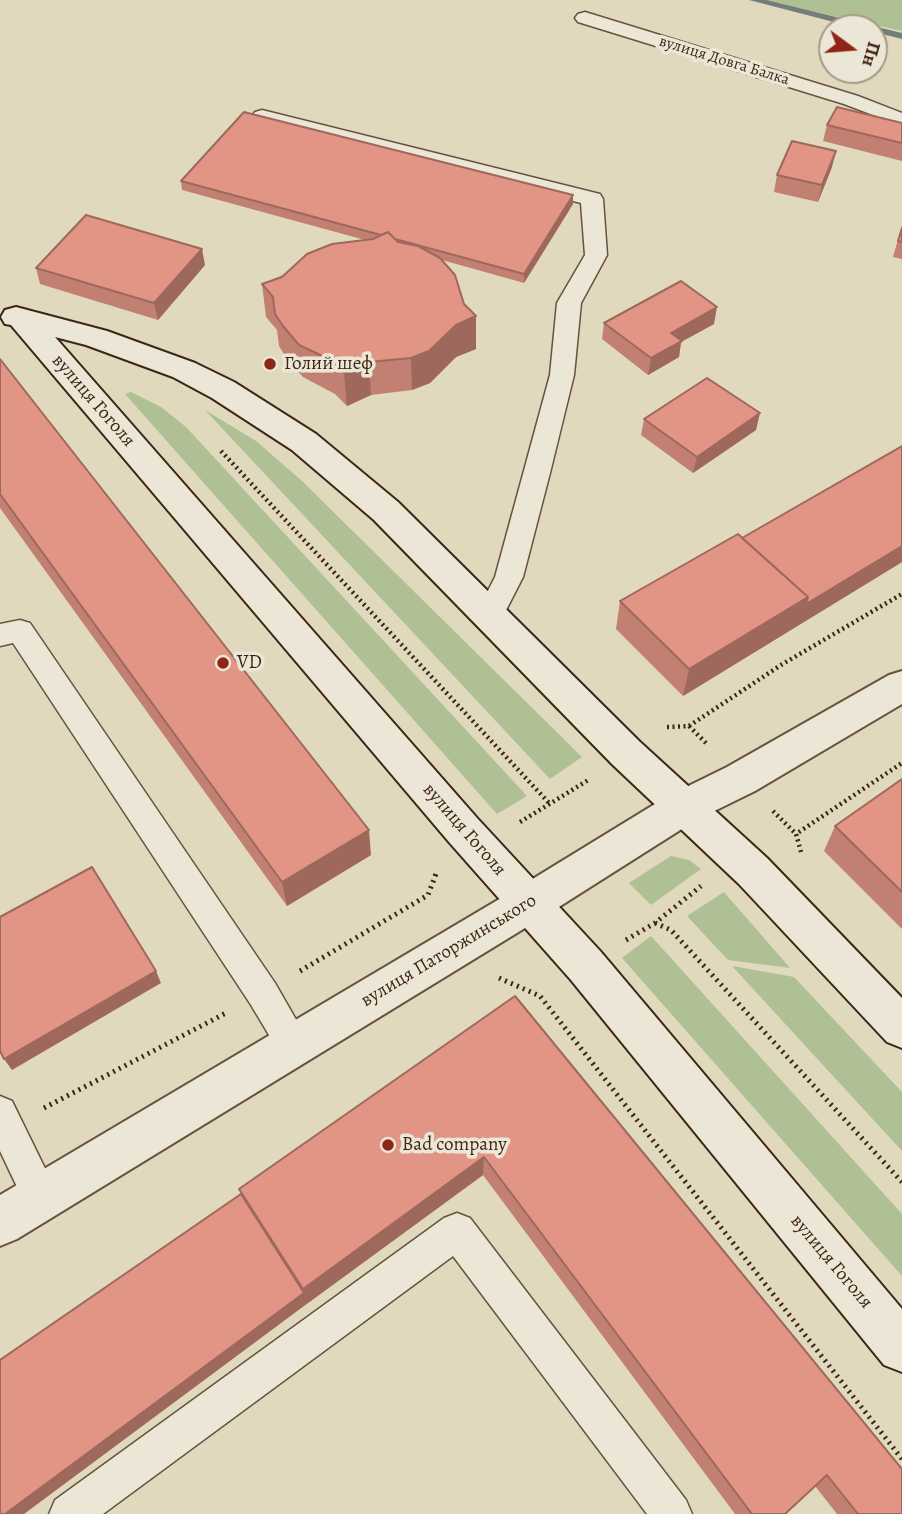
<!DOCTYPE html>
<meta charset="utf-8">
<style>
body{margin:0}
#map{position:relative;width:902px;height:1514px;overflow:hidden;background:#e0d9be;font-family:Alegreya,serif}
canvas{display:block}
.north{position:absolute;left:818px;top:14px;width:70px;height:70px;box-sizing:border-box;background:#ebe6d5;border:2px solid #a69988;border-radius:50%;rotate:106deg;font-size:19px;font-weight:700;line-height:28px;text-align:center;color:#3f2515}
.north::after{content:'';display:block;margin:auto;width:24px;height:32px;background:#8f2418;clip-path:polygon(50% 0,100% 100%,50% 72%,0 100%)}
</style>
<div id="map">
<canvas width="902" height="1514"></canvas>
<div class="north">Пн</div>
</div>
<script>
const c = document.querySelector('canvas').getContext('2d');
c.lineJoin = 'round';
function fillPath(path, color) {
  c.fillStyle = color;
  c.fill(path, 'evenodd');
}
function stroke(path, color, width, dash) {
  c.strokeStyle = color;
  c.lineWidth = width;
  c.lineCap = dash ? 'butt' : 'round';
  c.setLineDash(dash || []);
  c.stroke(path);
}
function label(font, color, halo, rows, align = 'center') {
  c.font = font + ' Alegreya,serif';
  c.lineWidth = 7;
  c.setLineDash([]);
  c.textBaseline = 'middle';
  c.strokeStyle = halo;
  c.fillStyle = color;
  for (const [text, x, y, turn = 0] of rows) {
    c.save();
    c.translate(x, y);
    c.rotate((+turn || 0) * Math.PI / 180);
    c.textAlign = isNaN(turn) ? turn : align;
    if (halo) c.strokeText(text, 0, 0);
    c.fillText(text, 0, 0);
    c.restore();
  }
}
fillPath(new Path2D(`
 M 761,0 L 902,0 L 902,31 Z
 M 131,392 L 161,407 L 186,427 L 527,796 L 497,814 L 125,394 Z
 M 205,410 L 256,441 L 302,481 L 582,757 L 550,779 Z
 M 671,856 L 689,860 L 701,869 L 651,905 L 629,883 Z
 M 724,892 L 790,968 L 728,960 L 687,916 Z
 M 651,936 L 902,1214 L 902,1276 L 622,958 Z
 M 732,966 L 794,977 L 902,1092 L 902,1151 Z`), '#aec094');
fillPath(new Path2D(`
 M 749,0 L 766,0 L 902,33 L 902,39 L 874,32 L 874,28 L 857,28 Z`), '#747d79');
const service = new Path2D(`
 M 585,12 L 858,96 L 902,113 L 902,126 L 844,104 L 578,22 L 575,18 L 578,14 Z
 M 262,110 L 600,194 L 603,199 L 607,255 L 581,303 L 574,375 L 550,473 L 523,577 L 500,622 L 490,625 L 480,622 L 476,614 L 495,577 L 550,375 L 557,303 L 585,255 L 581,203 L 255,120 L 252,116 L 255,112 Z
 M 20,620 L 30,623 L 275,983 L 310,1044 L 305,1055 L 293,1060 L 281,1055 L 251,1005 L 13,643 L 0,646 L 0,624 Z
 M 0,1096 L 12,1101 L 59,1197 L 54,1210 L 41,1215 L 28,1210 L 0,1151 Z
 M 457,1213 L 470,1218 L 686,1500 L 692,1514 L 647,1514 L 453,1256 L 103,1514 L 49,1514 L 55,1500 L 444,1218 Z`);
const tertiary = new Path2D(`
 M 902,671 L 902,704 L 755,791 L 696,820 L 543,917 L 17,1239 L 0,1246 L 0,1195 L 513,891 L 668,796 L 727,767 L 889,675 Z`);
const secondary = new Path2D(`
 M 16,307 L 107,331 L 195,363 L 234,382 L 316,434 L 398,502 L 640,742 L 767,858 L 902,998 L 902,1048 L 887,1042 L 739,884 L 612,764 L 374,520 L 292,450 L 212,398 L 173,377 L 86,345 L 55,337 L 477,818 L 601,952 L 902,1309 L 902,1372 L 884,1365 L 571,980 L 449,842 L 11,325 L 5,324 L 1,317 L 5,310 Z`);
stroke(service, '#67523f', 3);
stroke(tertiary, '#67523f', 4);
stroke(secondary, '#3f2515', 4);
stroke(new Path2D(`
 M 221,451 L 550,804
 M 689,726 L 708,745
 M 667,727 L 689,726 L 781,665 L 902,594
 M 773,811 L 796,834
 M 520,822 L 590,779
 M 801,852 L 796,834 L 902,763
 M 435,876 L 436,873`), '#3f2515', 4.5, [2, 3.5]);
stroke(new Path2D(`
 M 655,923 L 671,930 L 902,1182
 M 626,940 L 655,923 L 701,886
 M 300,971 L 428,895 L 436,874
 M 499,978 L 540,996 L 902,1459
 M 44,1108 L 226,1013`), '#3f2515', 5, [2, 4.5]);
fillPath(service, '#ebe6d5');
fillPath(tertiary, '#ebe6d5');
fillPath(secondary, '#ebe6d5');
fillPath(new Path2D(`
 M 902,123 L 902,161 L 823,141 L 827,125 Z
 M 832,167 L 818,202 L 774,192 L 777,175 Z
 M 181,181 L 573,195 L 573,204 L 524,283 L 442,260 L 464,304 L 476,316 L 476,349 L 456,357 L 430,383 L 412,390 L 371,395 L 347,406 L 335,394 L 303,377 L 287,359 L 279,346 L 277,330 L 266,317 L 262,284 L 365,240 L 182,190 Z
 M 902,226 L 902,259 L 893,257 Z
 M 205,265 L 158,320 L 40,284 L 36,268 Z
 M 604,323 L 714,324 L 681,342 L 679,357 L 648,375 L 602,339 Z
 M 0,359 L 371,855 L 287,906 L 0,508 Z
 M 644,419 L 756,430 L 693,473 L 641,435 Z
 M 902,446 L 902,562 L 683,696 L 616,629 L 620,601 L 742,538 Z
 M 902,779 L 902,929 L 824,851 L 835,826 Z
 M 515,996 L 902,1514 L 837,1514 L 815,1486 L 785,1514 L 735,1514 L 483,1175 L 308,1303 L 239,1189 Z`), '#c28072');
fillPath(new Path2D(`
 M 836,151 L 832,167 L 818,202 L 822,185 Z
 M 573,195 L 573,204 L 524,283 L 524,274 Z
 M 202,249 L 205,265 L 158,320 L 154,303 Z
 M 717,307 L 714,324 L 681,342 L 679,357 L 648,375 L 651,358 L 671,333 Z
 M 476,316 L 476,349 L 456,357 L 430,383 L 412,390 L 411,358 L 456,325 Z
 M 369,362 L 371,395 L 347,406 L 344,373 Z
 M 760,413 L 756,430 L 693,473 L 697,457 Z
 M 902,546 L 902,562 L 683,696 L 689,669 L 808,597 Z
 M 369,830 L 371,855 L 287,906 L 282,882 Z
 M 156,971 L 161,983 L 12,1070 L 4,1059 Z
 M 484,1157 L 483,1175 L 308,1303 L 303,1289 Z
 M 304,1293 L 308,1303 L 24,1514 L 5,1514 Z`), '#9e685c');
const building = new Path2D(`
 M 837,107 L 902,123 L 902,143 L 827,125 Z
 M 244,112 L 573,195 L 524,274 L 395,239 L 388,232 L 381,235 L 181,181 Z
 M 792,141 L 836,151 L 822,185 L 777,175 Z
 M 86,215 L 202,249 L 154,303 L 36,268 Z
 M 902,228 L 902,242 L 898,241 Z
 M 388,232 L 398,242 L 418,246 L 440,258 L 455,275 L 464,304 L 476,316 L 456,325 L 429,351 L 411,358 L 369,362 L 344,373 L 333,361 L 299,345 L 283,326 L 275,314 L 273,297 L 262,284 L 282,277 L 307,254 L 332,244 L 373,239 Z
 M 681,281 L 717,307 L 671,333 L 682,341 L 651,358 L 604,323 Z
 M 0,359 L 369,830 L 282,882 L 0,494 Z
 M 707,378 L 760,413 L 697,457 L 644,419 Z
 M 902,446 L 902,546 L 806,604 L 808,597 L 742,538 Z
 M 738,534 L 808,597 L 689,669 L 620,601 Z
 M 902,779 L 902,892 L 835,826 Z
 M 92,867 L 156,971 L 4,1059 L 0,1051 L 0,917 Z
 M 515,996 L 902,1469 L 902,1514 L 858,1514 L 827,1475 L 785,1514 L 752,1514 L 484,1157 L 303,1289 L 239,1189 Z
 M 241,1194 L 304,1293 L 5,1514 L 0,1514 L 0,1360 Z`);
fillPath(building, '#e29584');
stroke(building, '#9e685c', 2);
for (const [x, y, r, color] of [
 [270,364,7,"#8f2418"],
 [223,663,7,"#8f2418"],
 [388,1145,7,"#8f2418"]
]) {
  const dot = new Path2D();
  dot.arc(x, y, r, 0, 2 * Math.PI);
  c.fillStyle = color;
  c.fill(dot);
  stroke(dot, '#ebe6d5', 2.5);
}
label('16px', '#3f2515', '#ebe6d5', [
 ["вулиця Довга Балка",724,61,17]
]);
label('19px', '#3f2515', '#ebe6d5', [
 ["Голий шеф",284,364],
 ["VD",237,663],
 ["Bad company",402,1145]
], 'left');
label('19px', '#3f2515', '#ebe6d5', [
 ["вулиця Гоголя",93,401,49],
 ["вулиця Гоголя",464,830,49],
 ["вулиця Паторжинського",449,951,-31],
 ["вулиця Гоголя",831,1262,50]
]);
</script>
